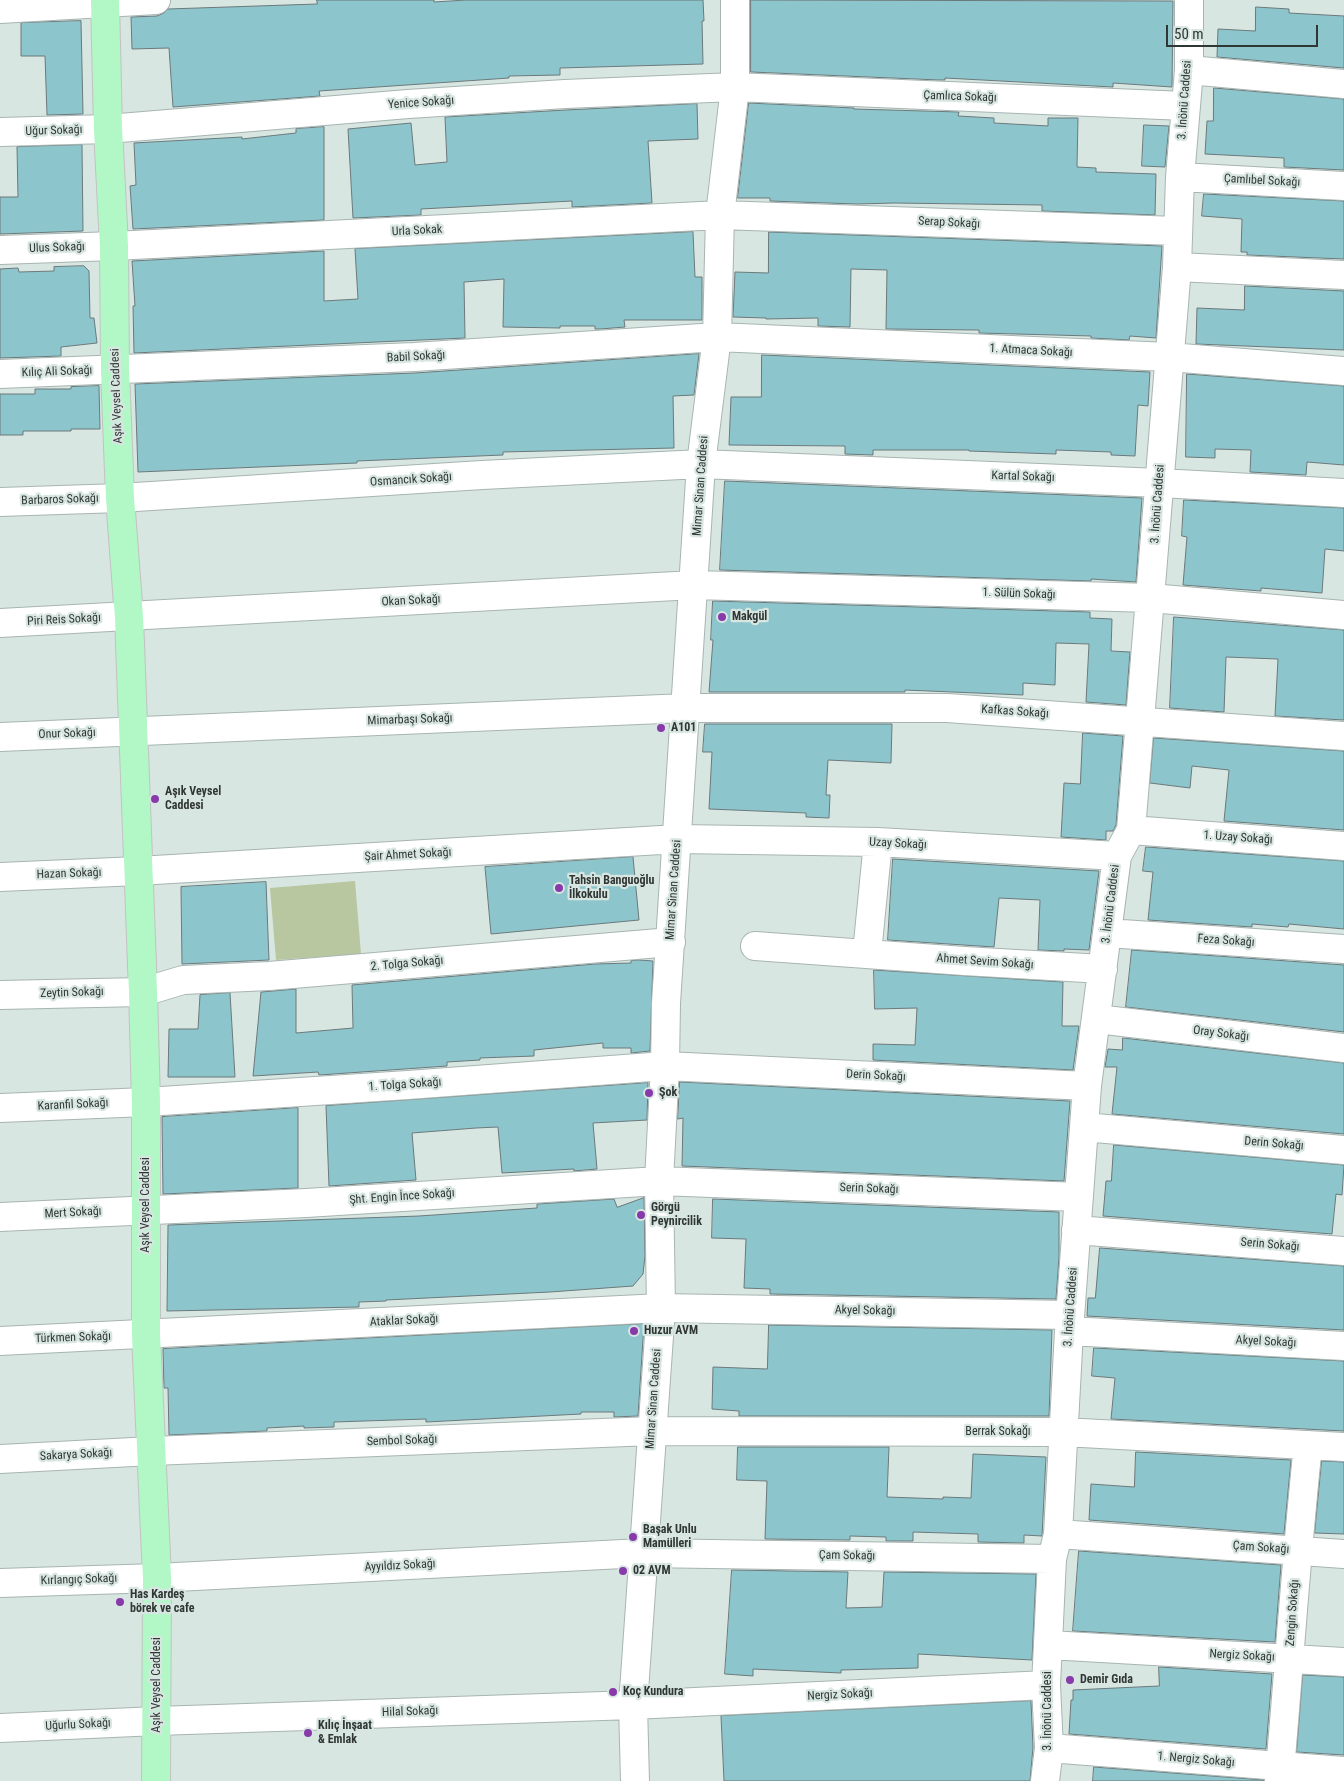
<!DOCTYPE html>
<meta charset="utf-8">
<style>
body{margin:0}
#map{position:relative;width:1344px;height:1781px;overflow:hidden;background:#d8e6e2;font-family:"Roboto Condensed",sans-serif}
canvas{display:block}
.scale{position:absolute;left:1166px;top:25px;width:152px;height:22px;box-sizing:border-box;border:2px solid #303634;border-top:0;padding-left:6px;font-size:15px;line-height:18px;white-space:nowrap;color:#303634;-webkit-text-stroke:4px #d8e6e2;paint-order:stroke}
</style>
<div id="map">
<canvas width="1344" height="1781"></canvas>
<div class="scale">50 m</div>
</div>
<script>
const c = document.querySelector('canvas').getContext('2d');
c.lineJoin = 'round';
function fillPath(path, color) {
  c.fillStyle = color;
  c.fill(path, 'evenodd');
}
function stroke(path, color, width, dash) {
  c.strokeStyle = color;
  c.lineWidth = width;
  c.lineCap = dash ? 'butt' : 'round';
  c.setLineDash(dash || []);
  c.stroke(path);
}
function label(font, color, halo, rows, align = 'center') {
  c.font = font + ' "Roboto Condensed",sans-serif';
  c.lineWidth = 4.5;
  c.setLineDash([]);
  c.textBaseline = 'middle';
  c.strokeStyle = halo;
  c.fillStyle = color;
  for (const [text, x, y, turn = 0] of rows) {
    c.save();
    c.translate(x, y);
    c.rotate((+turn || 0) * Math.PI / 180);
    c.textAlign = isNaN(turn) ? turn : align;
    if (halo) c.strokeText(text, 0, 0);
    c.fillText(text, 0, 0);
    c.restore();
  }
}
fillPath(new Path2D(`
 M 355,881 L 361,954 L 276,960 L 270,888 Z`), '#b8c79f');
const building = new Path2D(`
 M 317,0 L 434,0 L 434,2 L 466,0 L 703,0 L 704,21 L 702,21 L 703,64 L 560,68 L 560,75 L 509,76 L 509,78 L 319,91 L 320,96 L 173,107 L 169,48 L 132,49 L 131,17 L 157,16 L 164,13 L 168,9 L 317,4 Z
 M 751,0 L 1173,1 L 1172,87 L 1113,83 L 1113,87 L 945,78 L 945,80 L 939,80 L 751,72 Z
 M 1256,7 L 1289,9 L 1289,13 L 1344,16 L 1344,68 L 1217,57 L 1218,29 L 1255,31 Z
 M 81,21 L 83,114 L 47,115 L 45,56 L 21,56 L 21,23 Z
 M 1214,88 L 1344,99 L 1344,170 L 1284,167 L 1284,158 L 1205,154 L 1207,121 L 1213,121 Z
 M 749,103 L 854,108 L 854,109 L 959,112 L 958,116 L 994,118 L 994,123 L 1048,126 L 1048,118 L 1078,118 L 1077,167 L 1096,168 L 1096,172 L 1156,174 L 1155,215 L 1042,211 L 1042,205 L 894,203 L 857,204 L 770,201 L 770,198 L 738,198 Z
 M 697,104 L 698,139 L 648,141 L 652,203 L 572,207 L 572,201 L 421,209 L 421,215 L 353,218 L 348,129 L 411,123 L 415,165 L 447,162 L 445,117 L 566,110 Z
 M 1144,125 L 1169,126 L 1165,167 L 1142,166 Z
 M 324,127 L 324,220 L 133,229 L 130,186 L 136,185 L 134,143 L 242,137 L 242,139 L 296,133 L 296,129 Z
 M 82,145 L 83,231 L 0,234 L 0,197 L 18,197 L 17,147 Z
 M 1204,194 L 1344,201 L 1344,259 L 1247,255 L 1247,252 L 1241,252 L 1242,219 L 1202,216 Z
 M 693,232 L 695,277 L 702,277 L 702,320 L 624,320 L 625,327 L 600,329 L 595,329 L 595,326 L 560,326 L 560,328 L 503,327 L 504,279 L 464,282 L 465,338 L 134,353 L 133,306 L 135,306 L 132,261 L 324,251 L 324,301 L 358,299 L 355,249 Z
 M 769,232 L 1162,246 L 1156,338 L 1130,336 L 1129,340 L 1091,338 L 1091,336 L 979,333 L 979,330 L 886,329 L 887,270 L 851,269 L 850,327 L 818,326 L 818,318 L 766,319 L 766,318 L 733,317 L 735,272 L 768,273 Z
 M 84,266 L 89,271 L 90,318 L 94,318 L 97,343 L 61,347 L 61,356 L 0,358 L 0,269 L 18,268 L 19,272 L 54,271 L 54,267 Z
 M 1245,286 L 1344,291 L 1344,350 L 1196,344 L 1197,308 L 1244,310 Z
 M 699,354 L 694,395 L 673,396 L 674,448 L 503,452 L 503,455 L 357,461 L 357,463 L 138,472 L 135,384 L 415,373 Z
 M 762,355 L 1150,372 L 1148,406 L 1138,405 L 1135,456 L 1111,455 L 1111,452 L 1056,450 L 1056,454 L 969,451 L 969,450 L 873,450 L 873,455 L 845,454 L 845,446 L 729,445 L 731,397 L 761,397 Z
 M 1187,374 L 1344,386 L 1344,465 L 1307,462 L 1306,475 L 1250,472 L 1251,450 L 1215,449 L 1215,458 L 1186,457 Z
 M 99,386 L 100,429 L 71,429 L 71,431 L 23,431 L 23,435 L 0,435 L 0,394 L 35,394 L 35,389 L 71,389 L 71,387 Z
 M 725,481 L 1142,498 L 1136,582 L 1091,579 L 1091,581 L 720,570 Z
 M 1184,500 L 1344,508 L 1344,551 L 1325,549 L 1322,593 L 1261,588 L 1261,591 L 1183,585 L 1187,537 L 1182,536 Z
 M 713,601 L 1090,612 L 1090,618 L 1112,619 L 1111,651 L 1130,652 L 1126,705 L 1086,702 L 1089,644 L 1056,643 L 1055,685 L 1023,683 L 1023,695 L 905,690 L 905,692 L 709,692 L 713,640 L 711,640 Z
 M 1174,617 L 1344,630 L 1344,720 L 1275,716 L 1278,659 L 1226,657 L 1224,712 L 1170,708 Z
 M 705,724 L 892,724 L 891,763 L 828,760 L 826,795 L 830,795 L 829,818 L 806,817 L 806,813 L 709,809 L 712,752 L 703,752 Z
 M 1083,733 L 1123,736 L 1116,825 L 1113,831 L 1106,831 L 1106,840 L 1061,837 L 1064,783 L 1080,784 Z
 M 1154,738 L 1344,751 L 1344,830 L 1224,821 L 1229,770 L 1192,766 L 1190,788 L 1150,783 Z
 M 1146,847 L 1344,861 L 1344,929 L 1289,924 L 1288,927 L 1252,924 L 1252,927 L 1148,920 L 1153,872 L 1143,871 Z
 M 633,857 L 639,920 L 491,934 L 485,867 Z
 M 893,859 L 1099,871 L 1089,950 L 1064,949 L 1064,951 L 1038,950 L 1040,900 L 999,898 L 994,947 L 888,940 Z
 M 266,882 L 269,960 L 182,964 L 181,887 Z
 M 1132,950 L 1344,965 L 1344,1032 L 1126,1007 Z
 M 639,960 L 653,961 L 650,1051 L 631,1053 L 631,1048 L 603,1048 L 603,1043 L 534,1050 L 534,1056 L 480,1058 L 480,1060 L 447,1062 L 447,1066 L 319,1075 L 318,1072 L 253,1076 L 261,992 L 296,989 L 296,1033 L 353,1028 L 352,985 L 595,964 L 631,963 L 631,961 Z
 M 874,970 L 1063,982 L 1062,1026 L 1079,1026 L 1073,1070 L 873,1060 L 873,1044 L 915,1045 L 917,1008 L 875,1009 Z
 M 230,993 L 235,1077 L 168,1077 L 169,1029 L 198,1029 L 200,995 Z
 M 1123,1038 L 1344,1063 L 1344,1134 L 1112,1114 L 1117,1067 L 1105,1067 L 1108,1049 L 1122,1050 Z
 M 680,1082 L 1070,1101 L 1064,1181 L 682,1166 L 683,1118 L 678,1119 Z
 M 648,1083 L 647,1120 L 593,1123 L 597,1169 L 574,1171 L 574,1169 L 502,1173 L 498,1127 L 476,1128 L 412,1133 L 416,1180 L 329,1186 L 326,1106 Z
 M 298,1108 L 298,1188 L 163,1194 L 162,1117 Z
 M 1114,1145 L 1344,1165 L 1342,1195 L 1336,1194 L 1332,1234 L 1103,1216 L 1106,1181 L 1111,1181 Z
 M 644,1198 L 645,1256 L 643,1274 L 633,1286 L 550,1292 L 386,1300 L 386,1301 L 359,1302 L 359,1307 L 167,1311 L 168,1225 L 419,1216 L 537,1208 L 537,1204 L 614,1199 L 617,1207 Z
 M 713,1199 L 1059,1212 L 1059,1257 L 1056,1299 L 770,1294 L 770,1289 L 744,1288 L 746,1239 L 712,1238 Z
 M 1100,1248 L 1344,1266 L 1344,1330 L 1087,1316 L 1088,1298 L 1095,1298 Z
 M 644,1324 L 638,1416 L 614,1417 L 614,1412 L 581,1412 L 581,1414 L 426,1422 L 426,1419 L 334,1422 L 334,1427 L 304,1428 L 304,1426 L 267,1428 L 267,1431 L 169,1435 L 168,1388 L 164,1388 L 163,1349 Z
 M 769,1325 L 1052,1330 L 1049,1416 L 739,1416 L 739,1411 L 712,1409 L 713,1367 L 767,1369 Z
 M 1094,1348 L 1344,1361 L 1344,1431 L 1111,1419 L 1115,1378 L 1092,1376 Z
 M 738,1447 L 889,1447 L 887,1497 L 943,1499 L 943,1497 L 971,1498 L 973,1454 L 1046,1457 L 1042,1536 L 1024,1535 L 1024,1543 L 978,1542 L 978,1534 L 913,1532 L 913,1541 L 886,1541 L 886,1537 L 850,1536 L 850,1540 L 765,1539 L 767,1481 L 737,1480 Z
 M 1136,1452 L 1291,1460 L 1284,1534 L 1089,1520 L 1091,1484 L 1134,1487 Z
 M 1322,1461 L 1344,1462 L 1344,1534 L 1315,1533 Z
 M 1079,1551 L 1281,1565 L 1275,1642 L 1073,1631 Z
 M 732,1570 L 848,1572 L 846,1608 L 882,1607 L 884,1572 L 1036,1574 L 1032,1660 L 918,1654 L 918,1668 L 841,1670 L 841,1673 L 753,1669 L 753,1676 L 725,1674 Z
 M 1159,1667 L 1272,1674 L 1266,1749 L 1069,1734 L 1071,1700 L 1073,1700 L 1073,1690 L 1159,1686 Z
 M 1303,1675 L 1344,1677 L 1344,1755 L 1297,1752 Z
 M 1031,1701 L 1033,1747 L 1030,1781 L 724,1781 L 721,1716 Z
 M 1094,1767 L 1264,1780 L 1264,1781 L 1093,1781 Z`);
fillPath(building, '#8dc5cc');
stroke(building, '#6b797b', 1);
const minor = new Path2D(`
 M 0,9 L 156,0
 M 1189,70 L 1344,84
 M 0,132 L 108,129 L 408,104 L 565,94 L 735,87 L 1185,106
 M 1180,177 L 1344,186
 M 0,250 L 114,246 L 720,215 L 1177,231
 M 1177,267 L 1344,275
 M 0,374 L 414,357 L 717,337 L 1169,357 L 1344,371
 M 0,502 L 120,498 L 482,475 L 701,464 L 1160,483 L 1344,493
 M 0,623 L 694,585 L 1151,598 L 1344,615
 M 0,737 L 686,708 L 947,708 L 1344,736
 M 1131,830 L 1344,846
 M 0,877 L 138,871 L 678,839 L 878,842 L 1117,856
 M 1107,933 L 1344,949
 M 755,946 L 964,961 L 1103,969
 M 867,953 L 878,842
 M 0,995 L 143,992 L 183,980 L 269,976 L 671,942
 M 1097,1019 L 1344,1048
 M 0,1108 L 146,1102 L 408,1085 L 665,1066 L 1087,1086
 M 1084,1127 L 1344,1150
 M 0,1217 L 306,1203 L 659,1181 L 1079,1197
 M 1076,1230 L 1344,1251
 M 1069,1331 L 1344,1346
 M 0,1341 L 661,1308 L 1070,1315
 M 0,1459 L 152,1451 L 652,1431 L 1063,1432 L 1344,1447
 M 1058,1534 L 1344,1554
 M 0,1583 L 157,1578 L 642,1553 L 1052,1559
 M 1049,1645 L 1344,1662
 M 0,1728 L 157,1721 L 633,1705 L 1046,1685
 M 1049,1748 L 1344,1771
 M 635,1781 L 633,1705 L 661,1308 L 659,1181 L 665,1066 L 666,1003 L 701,464 L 717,337 L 720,215 L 735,87 L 735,0
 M 1045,1781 L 1049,1748 L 1046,1685 L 1052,1559 L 1058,1534 L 1069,1331 L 1084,1127 L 1087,1086 L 1117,856 L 1131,830 L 1177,267 L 1180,177 L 1189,70 L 1189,0
 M 1279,1781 C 1289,1669 1296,1557 1308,1445`);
const major = new Path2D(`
 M 105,0 L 108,129 L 114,246 L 115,370 L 120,498 L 129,617 L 143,992 L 146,1102 L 146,1335 L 157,1578 L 156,1781`);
stroke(minor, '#a7b5b2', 30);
stroke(major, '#c1c3c2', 30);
stroke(minor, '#fff', 28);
stroke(major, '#b2f7c6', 28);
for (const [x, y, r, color] of [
 [722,617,5,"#8839aa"],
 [661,728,5,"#8839aa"],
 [155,799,5,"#8839aa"],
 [559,888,5,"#8839aa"],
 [649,1093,5,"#8839aa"],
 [641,1215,5,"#8839aa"],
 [634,1331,5,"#8839aa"],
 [633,1537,5,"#8839aa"],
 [623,1571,5,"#8839aa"],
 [120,1602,5,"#8839aa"],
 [1070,1680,5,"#8839aa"],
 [613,1692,5,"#8839aa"],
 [308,1733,5,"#8839aa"]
]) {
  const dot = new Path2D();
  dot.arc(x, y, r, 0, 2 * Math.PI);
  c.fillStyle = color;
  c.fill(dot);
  stroke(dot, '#d8e6e2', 2);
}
label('12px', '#303634', '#d8e6e2', [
 ["Çamlıca Sokağı",960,97,2],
 ["3. İnönü Caddesi",1185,100,-86],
 ["Yenice Sokağı",421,103,-4],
 ["Uğur Sokağı",54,131,-2],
 ["Çamlıbel Sokağı",1262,181,3],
 ["Serap Sokağı",949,223,3],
 ["Urla Sokak",417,231,-3],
 ["Ulus Sokağı",57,248,-2],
 ["1. Atmaca Sokağı",1031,351,3],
 ["Babil Sokağı",416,357,-3],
 ["Kılıç Ali Sokağı",57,372,-2],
 ["Aşık Veysel Caddesi",117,396,-92],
 ["Kartal Sokağı",1023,477,2],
 ["Osmancık Sokağı",411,480,-4],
 ["Mimar Sinan Caddesi",701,486,-86],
 ["Barbaros Sokağı",60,500,-2],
 ["3. İnönü Caddesi",1158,504,-86],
 ["1. Sülün Sokağı",1019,594,2],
 ["Okan Sokağı",411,601,-3],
 ["Piri Reis Sokağı",64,620,-3],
 ["Kafkas Sokağı",1015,712,4],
 ["Mimarbaşı Sokağı",410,720,-2],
 ["Onur Sokağı",67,734,-2],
 ["1. Uzay Sokağı",1238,838,4],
 ["Uzay Sokağı",898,844,3],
 ["Şair Ahmet Sokağı",408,855,-3],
 ["Hazan Sokağı",69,874,-2],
 ["Mimar Sinan Caddesi",674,890,-86],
 ["3. İnönü Caddesi",1111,904,-83],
 ["Feza Sokağı",1226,941,4],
 ["Ahmet Sevim Sokağı",985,962,4],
 ["2. Tolga Sokağı",407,964,-5],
 ["Zeytin Sokağı",72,993,-2],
 ["Oray Sokağı",1221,1034,7],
 ["Derin Sokağı",876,1076,3],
 ["1. Tolga Sokağı",405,1085,-4],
 ["Karanfil Sokağı",73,1105,-3],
 ["Derin Sokağı",1274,1144,5],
 ["Serin Sokağı",869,1189,2],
 ["Şht. Engin İnce Sokağı",402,1197,-4],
 ["Aşık Veysel Caddesi",146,1205,-90],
 ["Mert Sokağı",73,1213,-3],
 ["Serin Sokağı",1270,1245,5],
 ["3. İnönü Caddesi",1071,1307,-86],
 ["Akyel Sokağı",865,1311,1],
 ["Ataklar Sokağı",404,1321,-3],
 ["Türkmen Sokağı",73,1338,-2],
 ["Akyel Sokağı",1266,1342,3],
 ["Mimar Sinan Caddesi",654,1399,-86],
 ["Berrak Sokağı",998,1432],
 ["Sembol Sokağı",402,1441,-2],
 ["Sakarya Sokağı",76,1455,-3],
 ["Çam Sokağı",1261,1548,4],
 ["Çam Sokağı",847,1556,1],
 ["Ayyıldız Sokağı",400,1566,-3],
 ["Kırlangıç Sokağı",79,1580,-2],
 ["Zengin Sokağı",1293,1613,-86],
 ["Nergiz Sokağı",1242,1656,3],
 ["Aşık Veysel Caddesi",157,1685,-90],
 ["Nergiz Sokağı",840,1695,-3],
 ["3. İnönü Caddesi",1048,1711,-90],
 ["Hilal Sokağı",410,1712,-2],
 ["Uğurlu Sokağı",78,1725,-3],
 ["1. Nergiz Sokağı",1196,1760,5]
]);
label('bold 12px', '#303634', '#d8e6e2', [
 ["Makgül",732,617],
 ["A101",671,728],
 ["Aşık Veysel",165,792],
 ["Caddesi",165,806],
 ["Tahsin Banguoğlu",569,881],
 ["İlkokulu",569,895],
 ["Şok",659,1093],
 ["Görgü",651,1208],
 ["Peynircilik",651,1222],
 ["Huzur AVM",644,1331],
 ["Başak Unlu",643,1530],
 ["Mamülleri",643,1544],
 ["02 AVM",633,1571],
 ["Has Kardeş",130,1595],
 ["börek ve cafe",130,1609],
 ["Demir Gıda",1080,1680],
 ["Koç Kundura",623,1692],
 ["Kılıç İnşaat",318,1726],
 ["& Emlak",318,1740]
], 'left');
</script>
